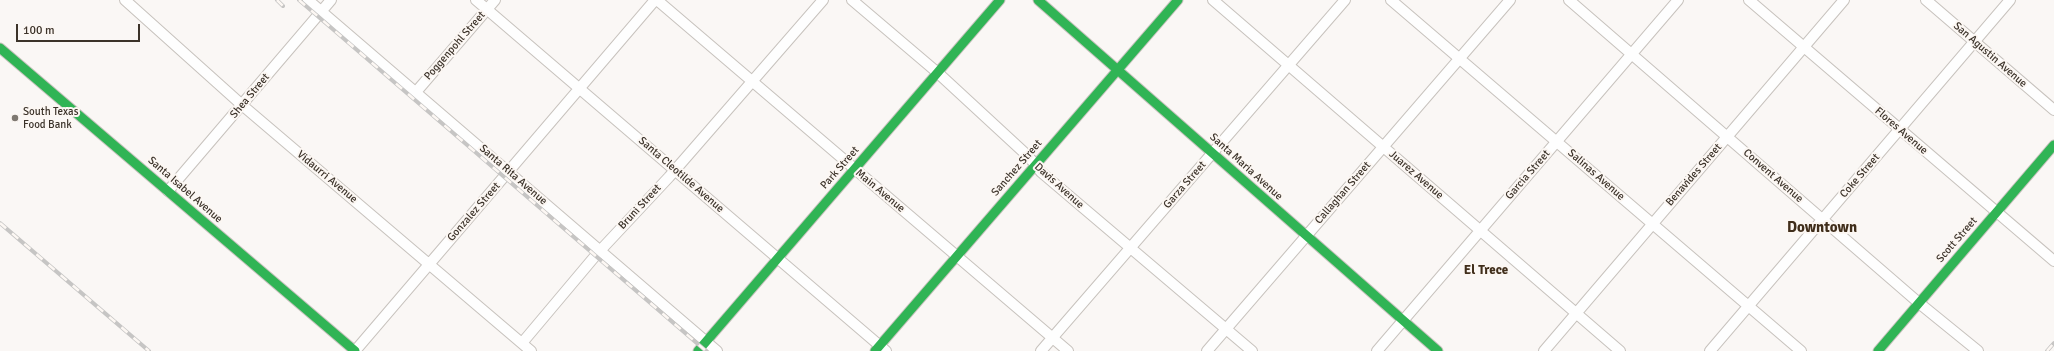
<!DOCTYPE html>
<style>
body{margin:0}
#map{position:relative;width:2054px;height:351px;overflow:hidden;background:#faf7f5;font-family:Signika,sans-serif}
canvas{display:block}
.scale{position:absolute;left:16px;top:24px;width:124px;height:18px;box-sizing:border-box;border:2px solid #3c332a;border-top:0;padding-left:5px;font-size:12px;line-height:14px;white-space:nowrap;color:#3c332a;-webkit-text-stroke:3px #fcf7f3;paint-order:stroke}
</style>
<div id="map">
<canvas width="2054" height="351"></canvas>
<div class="scale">100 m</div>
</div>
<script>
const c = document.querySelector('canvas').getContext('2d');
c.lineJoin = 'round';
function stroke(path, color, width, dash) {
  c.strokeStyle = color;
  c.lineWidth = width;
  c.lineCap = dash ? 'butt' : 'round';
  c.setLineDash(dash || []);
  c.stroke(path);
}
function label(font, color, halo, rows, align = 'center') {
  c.font = font + ' Signika,sans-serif';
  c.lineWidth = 4;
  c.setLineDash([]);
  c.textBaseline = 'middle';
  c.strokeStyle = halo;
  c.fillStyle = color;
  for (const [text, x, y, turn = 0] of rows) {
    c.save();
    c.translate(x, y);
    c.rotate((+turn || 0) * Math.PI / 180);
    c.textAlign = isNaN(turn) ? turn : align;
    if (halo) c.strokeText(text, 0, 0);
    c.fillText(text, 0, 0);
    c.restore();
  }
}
const street = new Path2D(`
 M 125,0 L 242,105 L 531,351
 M 308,0 L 717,351
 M 476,0 L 886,351
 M 657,0 L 1068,351
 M 852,0 L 938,73 L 1029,157 L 1041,172 L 1252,351
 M 1213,0 L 1620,351
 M 1391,0 L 1801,351
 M 1569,0 L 1919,303 L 1978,351
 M 1749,0 L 2054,261
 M 1926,0 L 2054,110
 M 416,92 L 495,0
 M 168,191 L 331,0
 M 522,343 L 596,255 L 669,177 L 823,0
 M 355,351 L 655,0
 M 1041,351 L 1345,0
 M 1207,351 L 1510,0
 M 1377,351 L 1678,0
 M 1544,351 L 1844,0
 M 1710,351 L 2010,0`);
const fast = new Path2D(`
 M 1038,0 L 1438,351
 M 0,48 L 355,351
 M 698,351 L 1000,0
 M 875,351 L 1178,0
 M 1878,351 L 2054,145`);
stroke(street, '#c7c2bd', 12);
stroke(fast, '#c7c2bd', 11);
stroke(street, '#fefefe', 10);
stroke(fast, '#30b455', 9);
const rail = new Path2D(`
 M 277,0 L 283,6
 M 299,0 L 706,351
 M 0,223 L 149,351
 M 2047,351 L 2054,343`);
stroke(rail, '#c6c5c4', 4);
stroke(rail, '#fcf7f3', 2.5, [8]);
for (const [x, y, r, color] of [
 [15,118,4,"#7e7871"]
]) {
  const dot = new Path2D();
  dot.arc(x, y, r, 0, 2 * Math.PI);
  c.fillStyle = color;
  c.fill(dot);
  stroke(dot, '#fcf7f3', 1.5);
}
label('11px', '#3c332a', '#fcf7f3', [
 ["Poggenpohl Street",455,46,-49],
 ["San Agustin Avenue",1990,55,41],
 ["Shea Street",250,96,-50],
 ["Flores Avenue",1901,131,41],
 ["Santa Maria Avenue",1246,167,42],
 ["Park Street",840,168,-49],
 ["Sanchez Street",1017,168,-49],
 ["Santa Rita Avenue",513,175,41],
 ["Santa Cleotilde Avenue",681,175,41],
 ["Juarez Avenue",1416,175,41],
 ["Garcia Street",1528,175,-49],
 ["Salinas Avenue",1596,175,41],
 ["Benavides Street",1694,175,-49],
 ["Convent Avenue",1773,176,41],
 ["Coke Street",1860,176,-49],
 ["Vidaurri Avenue",327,177,40],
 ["Garza Street",1185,185,-49],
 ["Davis Avenue",1059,186,42],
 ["Santa Isabel Avenue",185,190,41],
 ["Main Avenue",880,191,40],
 ["Callaghan Street",1343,193,-49],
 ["Bruni Street",640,207,-47],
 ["Gonzalez Street",474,212,-49],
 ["Scott Street",1957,240,-49]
]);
label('11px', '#3c332a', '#fcf7f3', [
 ["South Texas",23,112],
 ["Food Bank",23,125]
], 'left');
label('bold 13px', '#402e1b', '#fcf7f3', [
 ["El Trece",1486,271]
]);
label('bold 15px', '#402e1b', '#fcf7f3', [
 ["Downtown",1822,228]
]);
</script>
